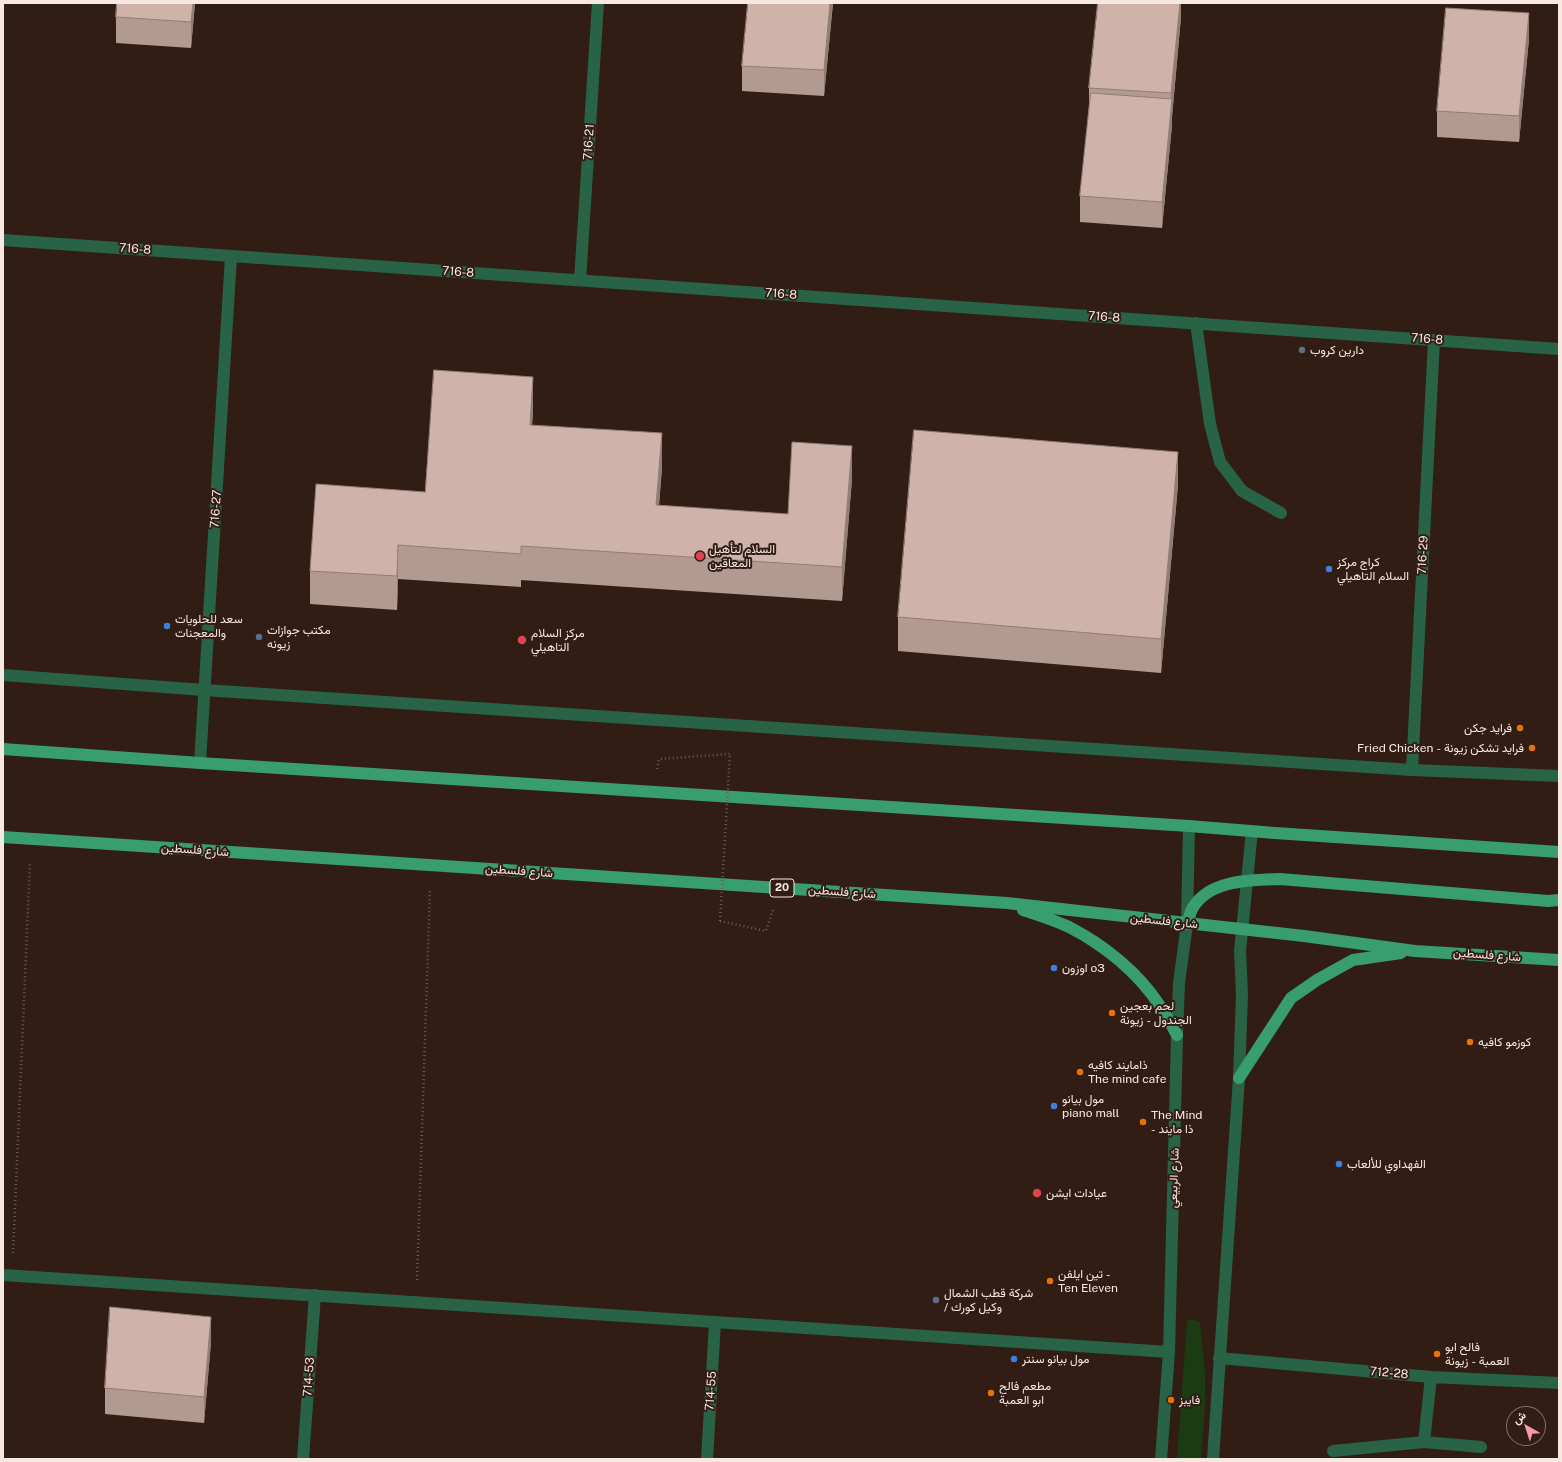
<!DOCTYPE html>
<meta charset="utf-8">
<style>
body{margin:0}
#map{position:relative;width:1562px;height:1462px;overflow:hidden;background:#321d15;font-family:"Public Sans",Vazirmatn,sans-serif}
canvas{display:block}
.frame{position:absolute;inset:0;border:4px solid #f7e8e2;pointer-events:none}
.north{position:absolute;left:1506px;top:1406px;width:40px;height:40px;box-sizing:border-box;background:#321d15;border:1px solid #816e67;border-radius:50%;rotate:321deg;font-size:11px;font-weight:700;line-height:16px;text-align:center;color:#f7e8e2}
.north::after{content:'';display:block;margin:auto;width:14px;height:18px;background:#f39aa7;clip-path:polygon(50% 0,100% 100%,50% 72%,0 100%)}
</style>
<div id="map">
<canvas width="1562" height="1462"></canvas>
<div class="frame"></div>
<div class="north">ش</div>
</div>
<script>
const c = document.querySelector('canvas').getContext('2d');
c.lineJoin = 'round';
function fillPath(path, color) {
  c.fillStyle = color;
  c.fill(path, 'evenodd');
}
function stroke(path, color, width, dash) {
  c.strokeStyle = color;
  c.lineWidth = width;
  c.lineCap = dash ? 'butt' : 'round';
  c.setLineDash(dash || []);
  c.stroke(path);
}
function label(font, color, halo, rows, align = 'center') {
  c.font = font + ' "Public Sans",Vazirmatn,sans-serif';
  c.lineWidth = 4;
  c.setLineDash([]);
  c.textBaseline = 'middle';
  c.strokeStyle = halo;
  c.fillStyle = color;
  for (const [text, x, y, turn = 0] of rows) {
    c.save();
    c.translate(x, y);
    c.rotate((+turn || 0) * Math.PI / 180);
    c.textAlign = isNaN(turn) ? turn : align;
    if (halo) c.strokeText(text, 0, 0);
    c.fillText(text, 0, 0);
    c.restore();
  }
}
fillPath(new Path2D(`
 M 1191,1319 L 1200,1322 L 1205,1372 L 1205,1405 L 1201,1459 L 1177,1459 L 1187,1321 Z`), '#1b3b13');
stroke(new Path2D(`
 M 657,769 L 659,759 L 730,754
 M 720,921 L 766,931 L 773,910
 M 13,1253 L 30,862
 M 417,1280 L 430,889`), '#6f5b54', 2.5, [1, 3]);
stroke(new Path2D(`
 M 3,240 L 1559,349
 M 580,280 L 598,3
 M 1196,323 L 1210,424 L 1220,462 L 1242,491 L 1281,513
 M 3,675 L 204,690 L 1412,770 L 1559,776
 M 200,763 L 231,256
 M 1412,770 L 1434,340
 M 3,1275 L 1169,1352
 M 1219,1358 L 1431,1377 L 1559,1383
 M 1424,1442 L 1431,1377
 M 1333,1451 L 1424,1442 L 1481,1447
 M 303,1459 L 315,1295
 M 707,1459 L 715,1322
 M 1161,1459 L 1169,1352 L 1177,1035 L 1179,983 L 1187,924 L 1189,826
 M 1213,1459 L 1239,1078 L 1242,994 L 1240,951 L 1252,831`), '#286347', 12);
stroke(new Path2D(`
 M 3,749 L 200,763 L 1189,826 L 1275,833 L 1559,852
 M 3,837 L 1007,903 L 1304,936 L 1415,951 L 1559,960
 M 1023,910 C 1038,915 1054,920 1069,927 C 1104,945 1138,972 1160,1006 C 1166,1015 1172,1025 1177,1035
 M 1187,924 C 1189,919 1190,913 1192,909 C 1209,879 1251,880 1280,879 L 1548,901 L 1559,900
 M 1239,1078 L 1291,998 L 1317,980 L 1353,960 L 1401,953`), '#389d6f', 12);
stroke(new Path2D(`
 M 720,921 L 730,754`), '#6f5b54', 2.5, [1, 3]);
fillPath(new Path2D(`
 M 195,3 L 191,48 L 116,43 L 116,17 Z
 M 833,3 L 824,96 L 742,91 L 742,66 Z
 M 1181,3 L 1181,17 L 1172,117 L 1172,125 L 1162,228 L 1080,222 L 1080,196 L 1089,106 L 1089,88 Z
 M 1529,39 L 1519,142 L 1437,137 L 1437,111 Z
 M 533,411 L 532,425 L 662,467 L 659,506 L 788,514 L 852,479 L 842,601 L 521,580 L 521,587 L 398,579 L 397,610 L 310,604 L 310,571 L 425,492 Z
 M 1178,485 L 1161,673 L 898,651 L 898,617 Z
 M 211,1342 L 204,1423 L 105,1414 L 105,1388 Z`), '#b29a90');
fillPath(new Path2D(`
 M 193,3 L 195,3 L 191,48 L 191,22 Z
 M 830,3 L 833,3 L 824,96 L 824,70 Z
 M 1180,3 L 1181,3 L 1181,17 L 1172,117 L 1172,125 L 1162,228 L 1162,202 L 1171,102 L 1171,93 Z
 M 1529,13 L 1529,39 L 1519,142 L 1519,116 Z
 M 533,377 L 533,411 L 530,458 L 530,425 Z
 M 662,433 L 662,467 L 656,539 L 656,505 Z
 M 852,446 L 852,479 L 842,601 L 842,567 Z
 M 1178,452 L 1178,485 L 1161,673 L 1161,639 Z
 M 398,545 L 398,579 L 397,610 L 397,576 Z
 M 211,1317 L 211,1342 L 204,1423 L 204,1397 Z`), '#917d76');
const building = new Path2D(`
 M 117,3 L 193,3 L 191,22 L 116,17 Z
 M 748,3 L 830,3 L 824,70 L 742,66 Z
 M 1098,3 L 1180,3 L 1171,93 L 1089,88 Z
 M 1446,8 L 1529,13 L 1519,116 L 1437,111 Z
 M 1091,93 L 1172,99 L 1162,202 L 1080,196 Z
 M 434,370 L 533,377 L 530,425 L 662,433 L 656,505 L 788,514 L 792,442 L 852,446 L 842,567 L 521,546 L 521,554 L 398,545 L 397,576 L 310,571 L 316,484 L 425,492 Z
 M 914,430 L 1178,452 L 1161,639 L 898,617 Z
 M 110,1307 L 211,1317 L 204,1397 L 105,1388 Z`);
fillPath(building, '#cfb3a8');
stroke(building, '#917d76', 1);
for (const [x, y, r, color] of [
 [1302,350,4,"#5c6f8a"],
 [700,556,5,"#e0444e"],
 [1329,569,4,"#3f7fe0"],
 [167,626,4,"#3f7fe0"],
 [259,637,4,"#5c6f8a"],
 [522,640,5,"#e0444e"],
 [1520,728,4,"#e8710a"],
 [1532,748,4,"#e8710a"],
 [1054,968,4,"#3f7fe0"],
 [1112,1013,4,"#e8710a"],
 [1470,1042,4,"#e8710a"],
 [1080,1072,4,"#e8710a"],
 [1054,1106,4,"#3f7fe0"],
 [1143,1122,4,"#e8710a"],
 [1339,1164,4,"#3f7fe0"],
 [1037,1193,5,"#e0444e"],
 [1050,1281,4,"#e8710a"],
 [936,1300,4,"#5c6f8a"],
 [1437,1354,4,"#e8710a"],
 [1014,1359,4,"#3f7fe0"],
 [991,1393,4,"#e8710a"],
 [1171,1400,4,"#e8710a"]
]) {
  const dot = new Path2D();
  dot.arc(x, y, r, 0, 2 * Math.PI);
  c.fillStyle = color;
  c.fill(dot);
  stroke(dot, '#321d15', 1.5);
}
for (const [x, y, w] of [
 [782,888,24]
]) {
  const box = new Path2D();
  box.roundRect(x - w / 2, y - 9, w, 18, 3);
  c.fillStyle = '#321d15';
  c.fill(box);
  stroke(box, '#f7e8e2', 1);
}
label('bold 11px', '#f7e8e2', null, [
 ["20",782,888]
]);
label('12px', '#f7e8e2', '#321d15', [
 ["716-21",589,142,-86],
 ["716-8",135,249,4],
 ["716-8",458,272,4],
 ["716-8",781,294,4],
 ["716-8",1104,317,4],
 ["716-8",1427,339,4],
 ["716-27",216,509,-86],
 ["716-29",1423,555,-87],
 ["شارع فلسطين",195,850,4],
 ["شارع فلسطين",519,871,4],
 ["شارع فلسطين",842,892,4],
 ["شارع فلسطين",1164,921,6],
 ["شارع فلسطين",1487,955,4],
 ["شارع الربيعي",1174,1178,-88],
 ["712-28",1389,1373,5],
 ["714-53",309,1377,-86],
 ["714-55",711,1391,-86]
]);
label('12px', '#f7e8e2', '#321d15', [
 ["دارين كروب",1310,350],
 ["السلام لتأهيل",709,549],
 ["المعاقين",709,563],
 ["كراج مركز",1337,562],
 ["السلام التاهيلي",1337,576],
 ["سعد للحلويات",175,619],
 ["والمعجنات",175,633],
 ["مكتب جوازات",267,630],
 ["زيونه",267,644],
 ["مركز السلام",531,633],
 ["التاهيلي",531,647],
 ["فرايد جكن",1512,728,"right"],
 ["Fried Chicken - فرايد تشكن زيونة",1524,748,"right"],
 ["اوزون o3",1062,968],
 ["لحم بعجين",1120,1006],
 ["الجندول - زيونة",1120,1020],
 ["كوزمو كافيه",1478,1042],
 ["ذامايند كافيه",1088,1065],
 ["The mind cafe",1088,1079],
 ["مول بيانو",1062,1099],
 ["piano mall",1062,1113],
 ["The Mind",1151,1115],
 ["- ذا مايند",1151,1129],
 ["الفهداوي للألعاب",1347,1164],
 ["عيادات ايشن",1046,1193],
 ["تين ايلفن -",1058,1274],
 ["Ten Eleven",1058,1288],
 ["شركة قطب الشمال",944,1293],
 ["/ وكيل كورك",944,1307],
 ["فالح ابو",1445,1347],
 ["العمبة - زيونة",1445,1361],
 ["مول بيانو سنتر",1022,1359],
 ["مطعم فالح",999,1386],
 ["ابو العمبة",999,1400],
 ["فايبز",1179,1400]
], 'left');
</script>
